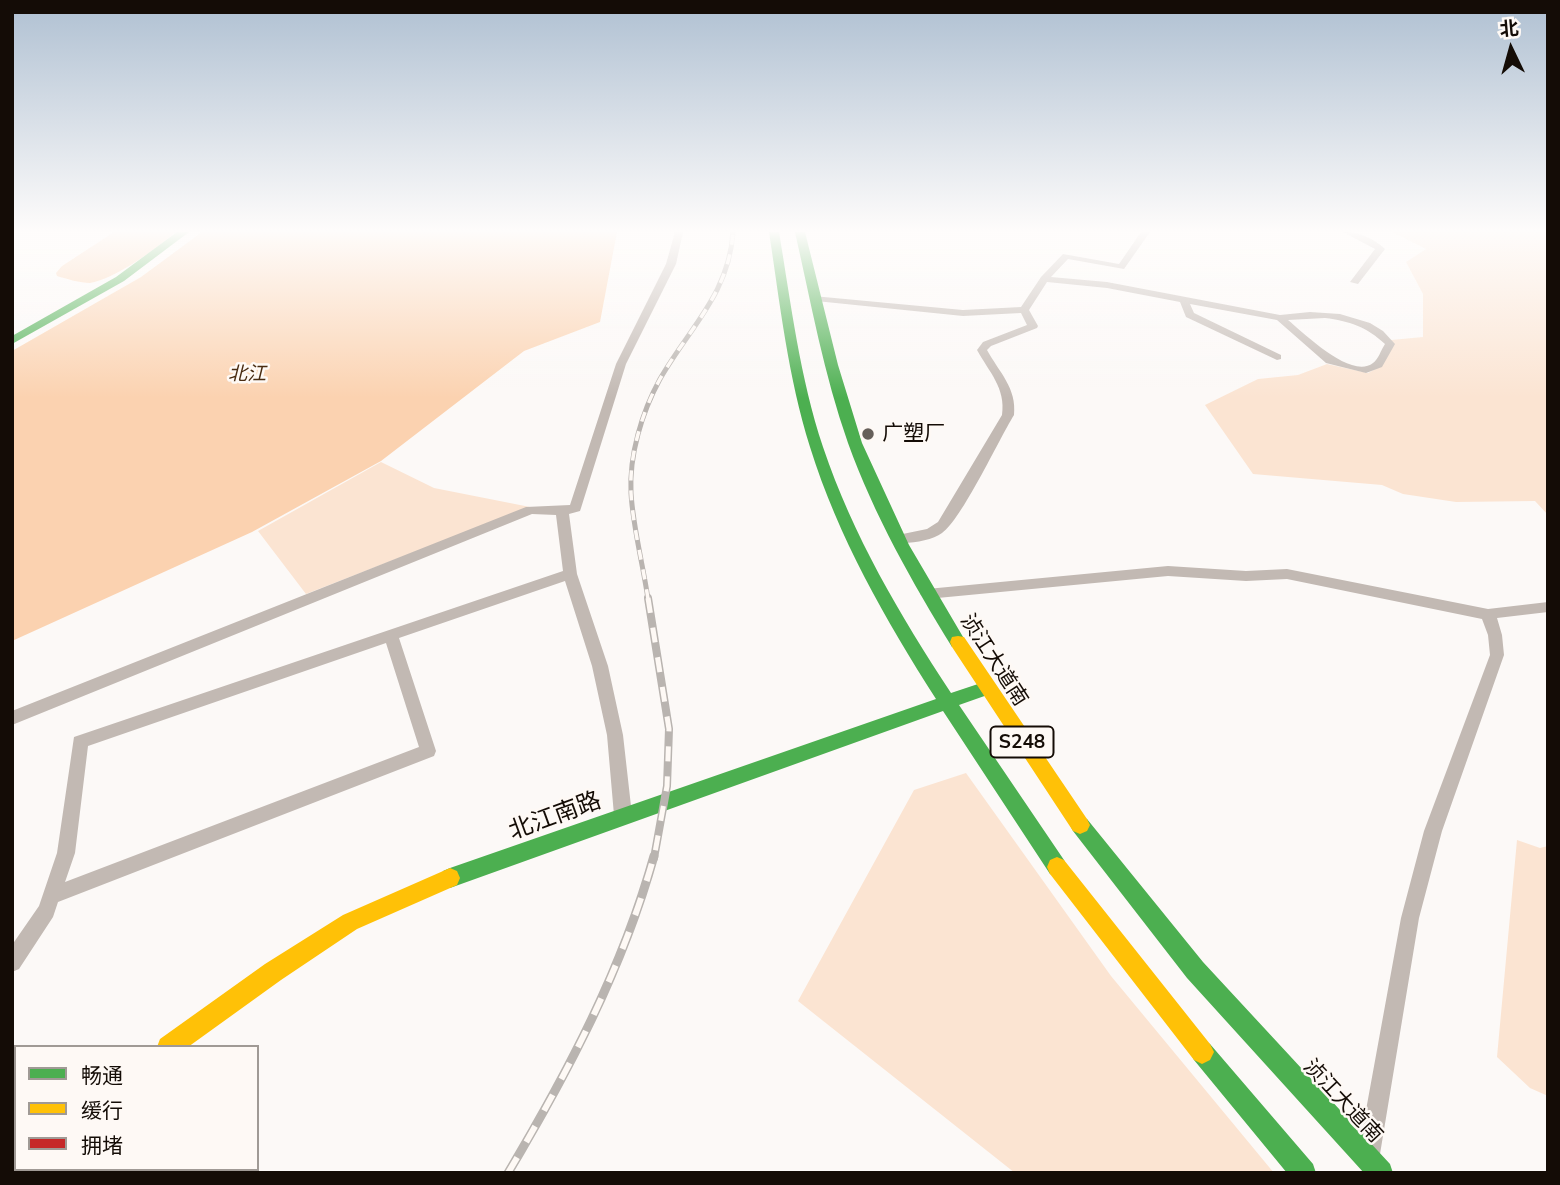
<!DOCTYPE html>
<meta charset="utf-8">
<style>
body{margin:0}
#map{position:relative;width:1560px;height:1185px;overflow:hidden;background:#fcf9f7;font-family:Mulish,"Noto Sans SC",sans-serif}
canvas{display:block}
.frame{position:absolute;inset:0;border:14px solid #140c06;pointer-events:none}
.legend{position:absolute;left:14px;top:1045px;width:245px;height:126px;box-sizing:border-box;background:#fef9f5;border:2px solid #a09a95;margin:0;padding:9px 12px;list-style:none;font-size:21px;color:#140c06}
.legend li{display:flex;align-items:center;gap:14px;height:35px}
.legend b{width:35px;border:2px solid #a09a95}
.north{position:absolute;left:1476px;top:14px;width:70px;height:70px;-webkit-text-stroke:5px #fef9f5;paint-order:stroke;rotate:355deg;font-size:19px;font-weight:700;line-height:28px;text-align:center;color:#140c06}
.north::after{content:'';display:block;margin:auto;width:24px;height:32px;background:#140c06;clip-path:polygon(50% 0,100% 100%,50% 72%,0 100%)}
</style>
<div id="map">
<canvas width="1560" height="1185"></canvas>
<div class="frame"></div>
<ul class="legend">
<li><b style="height:9px;background:#4caf50"></b>畅通</li>
<li><b style="height:9px;background:#ffc107"></b>缓行</li>
<li><b style="height:9px;background:#c62828"></b>拥堵</li>
</ul>
<div class="north">北</div>
</div>
<script>
const c = document.querySelector('canvas').getContext('2d');
c.lineJoin = 'round';
function fillPath(path, color) {
  c.fillStyle = color;
  c.fill(path, 'evenodd');
}
function stroke(path, color, width, dash) {
  c.strokeStyle = color;
  c.lineWidth = width;
  c.lineCap = dash ? 'butt' : 'round';
  c.setLineDash(dash || []);
  c.stroke(path);
}
function label(font, color, halo, rows, align = 'center') {
  c.font = font + ' Mulish,"Noto Sans SC",sans-serif';
  c.lineWidth = 5;
  c.setLineDash([]);
  c.textBaseline = 'middle';
  c.strokeStyle = halo;
  c.fillStyle = color;
  for (const [text, x, y, turn = 0] of rows) {
    c.save();
    c.translate(x, y);
    c.rotate((+turn || 0) * Math.PI / 180);
    c.textAlign = isNaN(turn) ? turn : align;
    if (halo) c.strokeText(text, 0, 0);
    c.fillText(text, 0, 0);
    c.restore();
  }
}
fillPath(new Path2D(`
 M 1392,232 L 1548,232 L 1548,515 L 1535,501 L 1456,502 L 1403,494 L 1382,485 L 1253,474 L 1205,405 L 1258,379 L 1298,375 L 1327,364 L 1368,373 L 1381,366 L 1391,340 L 1423,337 L 1423,294 L 1406,262 L 1426,249 Z
 M 381,462 L 434,488 L 530,507 L 306,594 L 258,531 Z
 M 966,773 L 1111,976 L 1274,1173 L 1015,1173 L 798,1001 L 914,790 Z
 M 1517,840 L 1540,848 L 1548,846 L 1548,1096 L 1530,1088 L 1497,1057 Z`), '#fbe4d2');
fillPath(new Path2D(`
 M 114,232 L 175,232 C 158,248 113,280 90,283 C 80,283 67,279 57,276 L 56,273 L 62,266 Z
 M 202,232 L 617,232 L 600,322 L 524,351 L 381,461 L 252,532 L 12,641 L 12,351 L 141,277 Z`), '#fbd2b0');
fillPath(new Path2D(`
 M 675,232 L 683,232 L 676,264 L 626,364 L 581,508 L 580,511 L 569,514 L 577,574 L 608,666 L 623,735 L 632,815 L 629,821 L 623,823 L 617,821 L 614,815 L 607,735 L 592,666 L 565,581 L 399,638 L 436,751 L 434,756 L 58,902 L 53,917 L 19,969 L 12,972 L 12,945 L 39,906 L 57,853 L 74,737 L 563,571 L 556,515 L 532,514 L 12,725 L 12,711 L 526,507 L 570,505 L 616,364 L 666,264 ZM 386,643 L 419,747 L 65,882 L 75,853 L 88,746 Z
 M 1141,232 L 1150,232 L 1124,269 L 1068,259 L 1051,277 L 1107,282 L 1280,315 L 1310,312 L 1340,314 L 1370,323 L 1383,331 L 1395,344 L 1382,367 L 1366,373 L 1326,363 L 1277,320 L 1190,304 L 1194,313 L 1281,355 L 1281,359 L 1277,360 L 1186,317 L 1180,302 L 1107,288 L 1047,282 L 1029,310 L 1038,326 L 1037,328 L 991,346 L 987,350 C 999,372 1017,388 1014,415 C 998,441 962,519 942,533 C 931,541 906,545 893,542 L 891,539 L 893,536 L 927,529 L 938,522 L 1002,415 C 1006,388 989,372 977,350 L 983,342 L 1027,325 L 1021,313 L 963,316 L 816,301 L 811,298 L 813,296 L 963,310 L 1021,307 L 1041,277 L 1063,254 L 1119,264 ZM 1325,318 C 1349,321 1367,327 1385,344 C 1381,350 1378,360 1373,363 C 1351,380 1304,333 1288,320 Z
 M 1343,232 C 1359,232 1373,238 1385,249 L 1358,284 L 1350,282 L 1375,249 Z
 M 1168,566 L 1246,571 L 1287,569 L 1488,609 L 1548,602 L 1548,612 L 1497,618 L 1502,635 L 1504,655 L 1442,831 L 1419,918 L 1380,1154 L 1377,1162 L 1369,1165 L 1361,1162 L 1358,1154 L 1401,918 L 1424,831 L 1490,655 L 1488,635 L 1482,619 L 1287,579 L 1246,581 L 1168,576 L 927,599 L 920,594 L 927,589 Z`), '#c2b9b3');
fillPath(new Path2D(`
 M 177,232 L 189,232 L 124,281 L 12,344 L 12,336 L 116,277 Z
 M 769,232 L 779,232 C 791,304 800,378 823,447 C 853,536 900,615 951,693 L 987,681 L 993,683 L 996,688 L 993,693 L 959,705 L 1064,860 L 1067,867 L 1064,874 L 1057,877 L 1050,874 L 943,711 L 450,888 L 443,885 L 440,878 L 443,871 L 450,868 L 936,699 C 885,619 838,537 810,447 C 788,377 780,304 769,232 Z
 M 795,232 L 805,232 L 838,365 L 862,443 L 909,545 L 966,642 L 964,647 L 952,647 C 912,582 874,515 848,443 C 824,375 811,303 795,232 Z
 M 1080,816 L 1087,819 L 1203,962 L 1390,1164 L 1393,1173 L 1364,1173 L 1187,978 L 1073,831 L 1070,825 L 1073,819 Z
 M 1202,1040 L 1210,1044 L 1313,1164 L 1316,1173 L 1287,1173 L 1194,1060 L 1190,1052 L 1194,1044 Z`), '#4caf50');
fillPath(new Path2D(`
 M 958,636 L 964,637 L 1087,819 L 1090,825 L 1087,831 L 1080,834 L 1073,831 L 952,647 L 950,642 L 952,637 Z
 M 1057,857 L 1064,860 L 1210,1044 L 1214,1052 L 1210,1060 L 1202,1064 L 1194,1060 L 1050,874 L 1047,867 L 1050,860 Z
 M 450,868 L 457,871 L 460,878 L 457,885 L 357,929 L 281,980 L 188,1047 L 157,1047 L 160,1039 L 265,964 L 343,915 Z`), '#ffc107');
fillPath(new Path2D(`
 M 16,1152 L 16,1169 L 26,1169 L 25,1173 L 12,1173 L 12,1153 Z`), '#c62828');
const railFar2 = new Path2D(`
 M 648,599 C 643,564 633,528 631,493 C 629,455 642,412 660,379 C 689,328 729,294 733,232`);
const railFar1 = new Path2D(`
 M 648,598 L 669,729 L 667,786 L 654,858`);
const rail = new Path2D(`
 M 508,1173 C 568,1072 622,970 654,856`);
stroke(railFar2, '#b9b4b0', 5);
stroke(railFar1, '#b9b4b0', 8);
stroke(rail, '#b9b4b0', 9);
stroke(railFar2, '#fef9f5', 3.5, [10]);
stroke(railFar1, '#fef9f5', 5, [15]);
stroke(rail, '#fef9f5', 6, [18]);
const sky = c.createLinearGradient(0, 0, 0, 398);
sky.addColorStop(0, '#afc0d2');
sky.addColorStop(0.58, '#fefcfb');
sky.addColorStop(1, '#fefcfb00');
c.fillStyle = sky;
c.fillRect(0, 0, 1560, 398);
for (const [x, y, r, color] of [
 [868,434,7,"#655f5a"]
]) {
  const dot = new Path2D();
  dot.arc(x, y, r, 0, 2 * Math.PI);
  c.fillStyle = color;
  c.fill(dot);
  stroke(dot, '#fef9f5', 2.5);
}
label('italic 19px', '#492c12', '#fef9f5', [
 ["北江",247,374]
]);
for (const [x, y, w] of [
 [1022,742,63]
]) {
  const box = new Path2D();
  box.roundRect(x - w / 2, y - 15.5, w, 31, 5);
  c.fillStyle = '#fef9f5';
  c.fill(box);
  stroke(box, '#140c06', 2);
}
label('bold 19px', '#140c06', null, [
 ["S248",1022,742]
]);
label('21px', '#140c06', '#fef9f5', [
 ["广塑厂",882,434]
], 'left');
label('21px', '#140c06', '#fef9f5', [
 ["浈江大道南",994,660,57],
 ["浈江大道南",1343,1101,47]
]);
label('24px', '#140c06', '#fef9f5', [
 ["北江南路",555,816,-20]
]);
</script>
